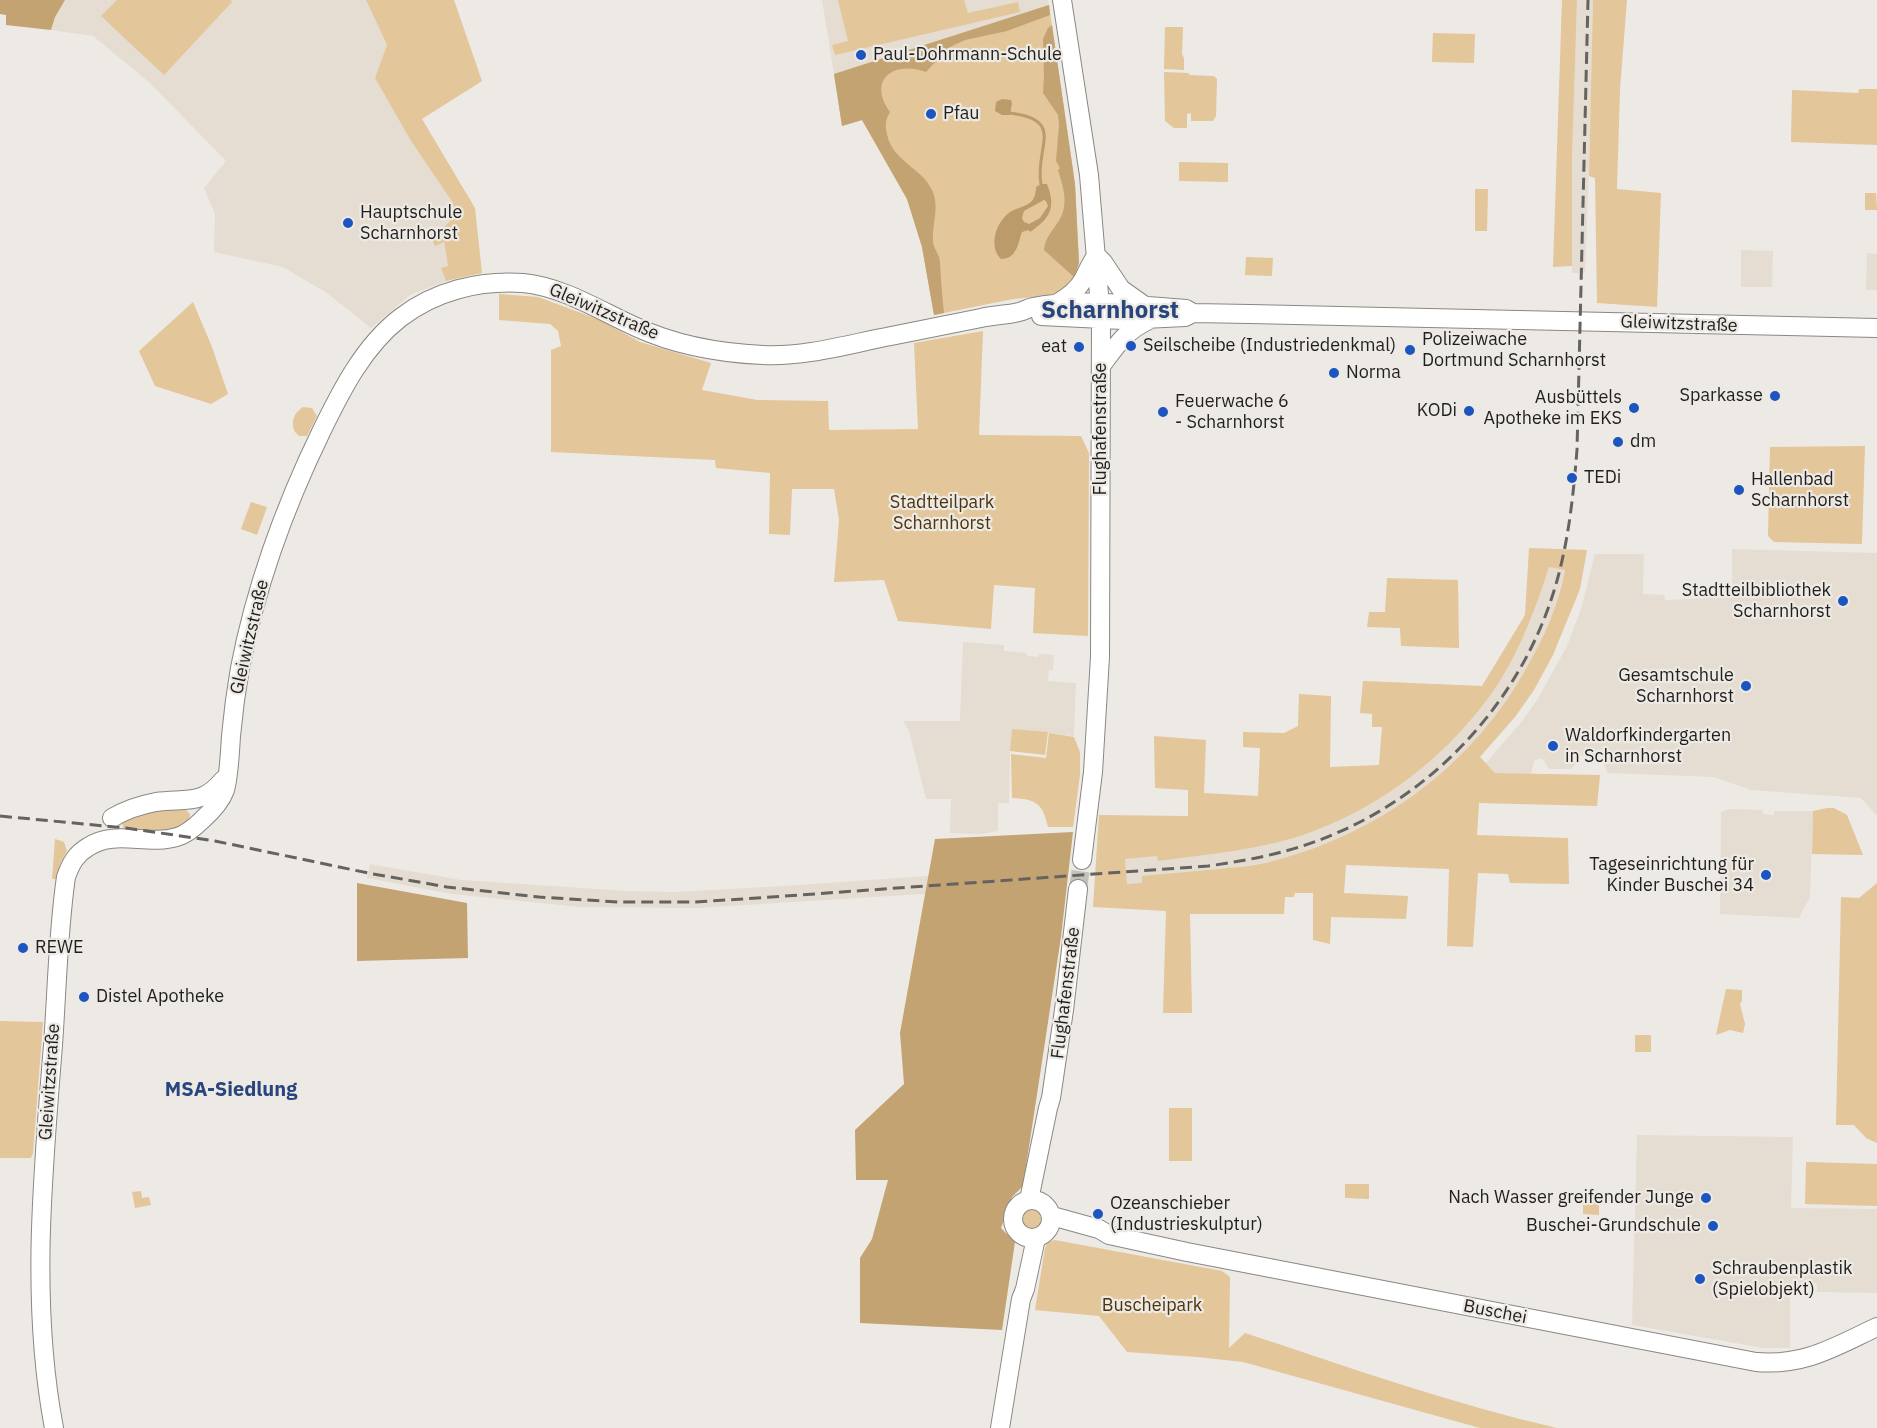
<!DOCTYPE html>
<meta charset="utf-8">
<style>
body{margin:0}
canvas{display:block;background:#ede9e4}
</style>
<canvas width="1877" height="1428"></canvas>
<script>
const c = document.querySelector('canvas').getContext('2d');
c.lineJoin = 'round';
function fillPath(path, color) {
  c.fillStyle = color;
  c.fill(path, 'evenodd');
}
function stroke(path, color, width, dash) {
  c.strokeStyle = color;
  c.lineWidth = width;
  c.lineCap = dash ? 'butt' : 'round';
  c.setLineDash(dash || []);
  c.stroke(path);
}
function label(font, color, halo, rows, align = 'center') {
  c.font = font + ' "IBM Plex Sans",sans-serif';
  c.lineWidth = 4.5;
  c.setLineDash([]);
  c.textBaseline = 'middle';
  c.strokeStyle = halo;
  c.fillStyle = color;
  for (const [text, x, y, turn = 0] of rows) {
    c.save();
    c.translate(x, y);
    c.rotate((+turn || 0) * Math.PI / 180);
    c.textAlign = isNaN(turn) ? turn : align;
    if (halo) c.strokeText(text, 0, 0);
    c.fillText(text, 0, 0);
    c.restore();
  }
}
fillPath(new Path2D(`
 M 65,0 L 366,0 L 387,45 L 375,78 L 411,141 L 453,203 L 454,210 L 453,217 L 449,224 L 441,229 L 448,266 L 441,269 L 446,281 L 410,295 L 371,328 L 327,293 L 283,267 L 214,252 L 215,214 L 204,188 L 226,161 L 151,84 L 93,36 L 51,30 L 55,17 Z
 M 822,0 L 1048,0 L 1049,5 L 834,74 Z
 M 1577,0 L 1593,0 L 1590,146 L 1585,273 L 1572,273 L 1572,158 Z
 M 1741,250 L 1773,251 L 1772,287 L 1741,287 Z
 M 1867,253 L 1877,254 L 1877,290 L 1866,290 Z
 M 1732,549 L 1877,553 L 1877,816 L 1861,798 L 1751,790 L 1714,777 L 1608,773 L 1604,765 L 1604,756 L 1577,756 L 1576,764 L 1573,766 L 1572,769 L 1549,769 L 1544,761 L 1541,758 L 1534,761 L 1531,774 L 1495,773 L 1486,763 L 1523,720 L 1537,700 L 1567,646 L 1582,606 L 1595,554 L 1644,554 L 1643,594 L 1664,595 L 1665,600 L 1732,597 Z
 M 1549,567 L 1565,569 L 1554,610 L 1538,648 L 1521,678 L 1493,720 L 1469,747 L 1437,779 L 1381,818 L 1342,838 L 1307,851 L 1271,862 L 1247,866 L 1142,877 L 1142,883 L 1127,885 L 1125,859 L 1157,856 L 1158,861 L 1403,782 L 1428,763 L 1456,736 L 1498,684 L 1515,654 L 1529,625 Z
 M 963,642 L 1004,645 L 1004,651 L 1027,653 L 1027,656 L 1038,657 L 1039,654 L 1054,655 L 1053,670 L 1049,670 L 1048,681 L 1076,683 L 1074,736 L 1012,729 L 1010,751 L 1009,803 L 998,803 L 998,831 L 982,834 L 950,833 L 951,799 L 926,799 L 909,731 L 903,721 L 960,721 Z
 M 1730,809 L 1763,810 L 1763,814 L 1772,815 L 1774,815 L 1774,811 L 1813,811 L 1810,897 L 1799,918 L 1720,914 L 1721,812 Z
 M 370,864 L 461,880 L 627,891 L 677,892 L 799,885 L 1011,870 L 1004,889 L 696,908 L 580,907 L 452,894 L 367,878 Z
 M 1637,1135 L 1793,1137 L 1791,1208 L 1877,1209 L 1877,1293 L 1817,1292 L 1817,1284 L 1790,1284 L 1790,1348 L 1764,1348 L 1632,1325 Z`), '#e5ddd1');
fillPath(new Path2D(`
 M 117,0 L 230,0 L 232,2 L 164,75 L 101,16 Z
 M 366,0 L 454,0 L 482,81 L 422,119 L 475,208 L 482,273 L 446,281 L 441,268 L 448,266 L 444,242 L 435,246 L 430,235 C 444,228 457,221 453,203 L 411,141 L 375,78 L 387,45 Z
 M 838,0 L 964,0 L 968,13 L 1018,2 L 1020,12 L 835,55 L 832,45 L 848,41 Z
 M 1562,0 L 1577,0 L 1572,158 L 1572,266 L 1553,267 Z
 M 1593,0 L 1627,0 L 1620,89 L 1617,189 L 1661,193 L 1657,307 L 1597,303 L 1595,178 L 1589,176 Z
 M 1049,5 L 1075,184 L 1079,263 L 1073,281 L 1061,291 L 1046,296 L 1013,299 L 934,315 L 922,247 L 907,199 L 862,120 L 842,126 L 834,74 Z
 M 1165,27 L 1183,27 L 1182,54 L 1184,58 L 1184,70 L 1164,69 Z
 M 1433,33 L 1475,34 L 1474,63 L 1432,62 Z
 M 1164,72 L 1188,73 L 1190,75 L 1214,76 L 1217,79 L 1216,116 L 1213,121 L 1191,121 L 1191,113 L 1187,114 L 1187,128 L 1174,128 L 1165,121 Z
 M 1859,89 L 1877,89 L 1877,145 L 1791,142 L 1792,90 L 1858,93 Z
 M 1179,162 L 1228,163 L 1228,182 L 1179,181 Z
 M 1475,189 L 1488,189 L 1487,231 L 1475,231 Z
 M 1865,193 L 1876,193 L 1877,210 L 1865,210 Z
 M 1246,257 L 1273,258 L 1272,276 L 1245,275 Z
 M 499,294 L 538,297 L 600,320 L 640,342 L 711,363 L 702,390 L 757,400 L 828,401 L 829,430 L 918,429 L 914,343 L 983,331 L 979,435 L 1081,436 L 1089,453 L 1088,636 L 1033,633 L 1035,588 L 994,585 L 991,629 L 898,621 L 884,580 L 834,582 L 839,520 L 834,489 L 792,489 L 790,535 L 769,534 L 770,473 L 716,468 L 715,460 L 551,452 L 551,350 L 561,346 L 558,331 L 550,324 L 499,320 Z
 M 193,302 L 212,347 L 228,394 L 211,404 L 155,386 L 139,351 Z
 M 303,407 L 312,408 L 317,416 L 307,436 L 299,436 L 295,432 C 290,423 294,412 303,407 Z
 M 1865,446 L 1862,544 L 1774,542 L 1768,536 L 1770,447 Z
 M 251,502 L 267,507 L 257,535 L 241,529 Z
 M 1529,548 L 1587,550 L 1580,589 L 1553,655 L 1534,690 L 1515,717 L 1480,757 L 1495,773 L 1600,775 L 1597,806 L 1479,803 L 1477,835 L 1568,838 L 1569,884 L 1510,883 L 1508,874 L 1478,873 L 1473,947 L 1447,946 L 1449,869 L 1346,865 L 1344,893 L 1408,896 L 1406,919 L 1331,917 L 1330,944 L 1313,940 L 1313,893 L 1295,893 L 1294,897 L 1285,897 L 1284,914 L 1190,914 L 1192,1013 L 1163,1013 L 1166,911 L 1093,907 L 1099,815 L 1188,816 L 1188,790 L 1155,788 L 1154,736 L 1206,740 L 1204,793 L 1258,796 L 1260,748 L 1243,747 L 1243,732 L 1284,733 L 1298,726 L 1299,694 L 1331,696 L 1330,767 L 1379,765 L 1382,727 L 1372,727 L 1372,714 L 1360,713 L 1363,681 L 1482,686 L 1525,615 ZM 1549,567 L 1565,570 C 1558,605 1545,636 1527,667 C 1473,765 1381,833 1273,861 C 1256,866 1237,867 1219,869 C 1193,871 1168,874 1142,876 L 1142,883 L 1127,884 L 1125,859 L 1157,856 L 1158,861 C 1209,854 1262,850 1311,832 C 1386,805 1454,750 1498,684 C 1521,648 1536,608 1549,567 Z
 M 1387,578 L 1458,580 L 1459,648 L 1401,646 L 1400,628 L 1367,627 L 1369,612 L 1385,612 Z
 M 1012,729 L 1048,732 L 1045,755 L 1010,751 Z
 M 1049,733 L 1074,737 L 1080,752 L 1080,775 L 1073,827 L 1048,827 C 1043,803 1035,799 1012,798 L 1011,754 L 1046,758 Z
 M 184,808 L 190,814 L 188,825 L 151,836 L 124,830 L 122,823 L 123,819 L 147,809 Z
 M 1827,808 L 1834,808 L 1847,815 L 1863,855 L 1812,854 L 1813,811 Z
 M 55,839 L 64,842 L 67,851 L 61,862 L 57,879 L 52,879 Z
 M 1877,883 L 1877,1143 L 1866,1138 L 1854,1125 L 1836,1125 L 1841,897 L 1859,898 Z
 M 1726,989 L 1742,990 L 1742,1001 L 1740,1004 L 1745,1024 L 1743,1033 L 1730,1030 L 1716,1035 Z
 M 0,1021 L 43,1022 L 33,1153 L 31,1158 L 0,1158 Z
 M 1635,1035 L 1651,1035 L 1651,1052 L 1635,1052 Z
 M 1169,1108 L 1192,1108 L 1192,1161 L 1169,1161 Z
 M 1806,1162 L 1877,1164 L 1877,1206 L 1805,1204 Z
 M 1345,1184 L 1369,1184 L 1369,1199 L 1345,1198 Z
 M 141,1191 L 142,1198 L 149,1197 L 151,1205 L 135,1208 L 132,1192 Z
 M 1583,1195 L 1599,1196 L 1599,1215 L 1583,1214 Z
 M1022 1219a10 10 0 1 1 20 0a10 10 0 1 1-20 0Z
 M 1055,1240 L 1222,1271 L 1230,1277 L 1229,1348 L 1245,1333 C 1348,1367 1452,1404 1557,1428 L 1480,1428 L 1243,1362 L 1197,1357 L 1127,1352 L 1099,1316 L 1035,1310 L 1045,1248 L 1048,1242 Z`), '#e3c69a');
fillPath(new Path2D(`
 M 0,0 L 65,0 L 55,17 L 51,30 L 6,25 L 6,15 L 0,14 Z
 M 1049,5 L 1050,15 L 1007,31 L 965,40 L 954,45 L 947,49 L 926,72 C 893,60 867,80 890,112 C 885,120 885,126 887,134 C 892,161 921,167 932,190 C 940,207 932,223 933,241 C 933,248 940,255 940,262 C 941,279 942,296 944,313 L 934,315 L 922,247 L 907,199 L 862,120 L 842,126 L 834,74 Z
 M 1052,25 L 1075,184 L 1079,263 L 1074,277 L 1044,250 C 1045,239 1050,234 1056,225 C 1070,207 1064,190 1058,170 L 1060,168 L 1056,161 L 1059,125 L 1058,115 L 1043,93 L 1044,75 L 1043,39 L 1048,28 Z
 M 1073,832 L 1061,937 L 1023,1186 L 1012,1197 L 1001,1228 L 1015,1242 L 1002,1330 L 860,1323 L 860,1258 L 872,1239 L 888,1180 L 856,1180 L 855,1130 L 904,1084 L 900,1033 L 935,839 Z
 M 357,883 L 467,903 L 468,958 L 357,961 Z`), '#c3a371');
fillPath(new Path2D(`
 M 1002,99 L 1011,100 L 1012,103 L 1010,115 L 1002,115 L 995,111 L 996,102 Z
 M 1041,184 L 1047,184 C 1056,207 1051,218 1030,232 L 1029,230 L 1022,232 C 1018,243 1017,259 1001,259 C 988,246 996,222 1010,212 C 1016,208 1026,207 1032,201 C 1035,197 1036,192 1036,187 ZM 1044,200 L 1046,201 L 1048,206 L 1040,218 L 1029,224 L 1024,222 L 1022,218 L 1024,211 Z`), '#bb9b6a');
stroke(new Path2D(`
 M 1010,113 C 1067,120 1034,148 1041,184`), '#bb9b6a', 3);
stroke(new Path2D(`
 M 1078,889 L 1082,860`), '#c4c1bc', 18, [18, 9]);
const secondary = new Path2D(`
 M 1062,0 L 1089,175 L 1101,318 L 1100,657 L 1093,772 L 1082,860
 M 1098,257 L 1103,262 L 1121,289 L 1145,306
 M 1056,304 C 1068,297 1078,290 1084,278 C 1088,270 1091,263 1096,256
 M 1041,316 L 1123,320 L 1185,317 L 1193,313 L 1250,314 L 1877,328
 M 1101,366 C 1116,346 1125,331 1149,320
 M 112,818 C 125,810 140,805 156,802 C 185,798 202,806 223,780
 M1013 1219a19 19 0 1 1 38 0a19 19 0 1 1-38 0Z
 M 1029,1200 L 1048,1108 L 1051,1098 L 1064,1010 L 1078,889
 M 1052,1216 L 1099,1229 L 1109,1235 L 1187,1252 L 1756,1362 C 1805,1366 1834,1347 1877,1327
 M 54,1428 C 30,1302 43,1172 53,1045 C 57,990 58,931 66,877 C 71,863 76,854 88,847 C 115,829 147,846 177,837 C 187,834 195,827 202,820 C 211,812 221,801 225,790 C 229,776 230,751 231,736 C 233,714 236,691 240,668 C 256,585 285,506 322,430 C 342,389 364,346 400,318 C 435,291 479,280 523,283 C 564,287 600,311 636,327 C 677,346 719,353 763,355 C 806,357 849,344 891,336 C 921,330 951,324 981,318 C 994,315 1007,315 1019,312 C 1024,311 1028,308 1033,307 C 1079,297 1139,306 1186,309 L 1193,313
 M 1000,1428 L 1021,1299 L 1025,1289 L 1036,1238`);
stroke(secondary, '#8b8883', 20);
stroke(secondary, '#fff', 18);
stroke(new Path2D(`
 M 0,816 L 126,828 L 215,841 L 368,873 L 447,887 L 539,897 L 618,902 L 694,902 L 743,899 L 1208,866 C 1251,860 1292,852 1332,835 C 1436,792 1519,701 1553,594 C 1568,547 1573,499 1577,450 L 1588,0`), '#656360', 3, [12, 6]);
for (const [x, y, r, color] of [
 [861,55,6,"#1c54c0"],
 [931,114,6,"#1c54c0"],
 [348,223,6,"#1c54c0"],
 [1131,346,6,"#1c54c0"],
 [1079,347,6,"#1c54c0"],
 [1410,350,6,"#1c54c0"],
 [1334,373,6,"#1c54c0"],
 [1775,396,6,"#1c54c0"],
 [1634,408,6,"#1c54c0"],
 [1469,411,6,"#1c54c0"],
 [1163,412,6,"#1c54c0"],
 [1618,442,6,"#1c54c0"],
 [1572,478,6,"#1c54c0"],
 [1739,490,6,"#1c54c0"],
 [1843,601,6,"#1c54c0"],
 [1746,686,6,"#1c54c0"],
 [1553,746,6,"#1c54c0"],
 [1766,875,6,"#1c54c0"],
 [23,948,6,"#1c54c0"],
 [84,997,6,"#1c54c0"],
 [1706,1198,6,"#1c54c0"],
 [1098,1214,6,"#1c54c0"],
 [1713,1226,6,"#1c54c0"],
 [1700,1279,6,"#1c54c0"]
]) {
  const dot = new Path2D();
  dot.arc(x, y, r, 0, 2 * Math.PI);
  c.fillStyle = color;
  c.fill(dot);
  stroke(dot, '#ede9e4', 2);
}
label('18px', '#201f1d', '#ede9e4', [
 ["Paul-Dohrmann-Schule",873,55],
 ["Pfau",943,114],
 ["Hauptschule",360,213],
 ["Scharnhorst",360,234],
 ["Polizeiwache",1422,340],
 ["Dortmund Scharnhorst",1422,361],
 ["Seilscheibe (Industriedenkmal)",1143,346],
 ["eat",1067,347,"right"],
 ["Norma",1346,373],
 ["Sparkasse",1763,396,"right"],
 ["Ausbüttels",1622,398,"right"],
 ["Apotheke im EKS",1622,419,"right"],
 ["Feuerwache 6",1175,402],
 ["- Scharnhorst",1175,423],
 ["KODi",1457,411,"right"],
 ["dm",1630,442],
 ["TEDi",1584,478],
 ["Hallenbad",1751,480],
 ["Scharnhorst",1751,501],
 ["Stadtteilbibliothek",1831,591,"right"],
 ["Scharnhorst",1831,612,"right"],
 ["Gesamtschule",1734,676,"right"],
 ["Scharnhorst",1734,697,"right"],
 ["Waldorfkindergarten",1565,736],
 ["in Scharnhorst",1565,757],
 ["Tageseinrichtung für",1754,865,"right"],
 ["Kinder Buschei 34",1754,886,"right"],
 ["REWE",35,948],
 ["Distel Apotheke",96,997],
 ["Nach Wasser greifender Junge",1694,1198,"right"],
 ["Ozeanschieber",1110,1204],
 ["(Industrieskulptur)",1110,1225],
 ["Buschei-Grundschule",1701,1226,"right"],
 ["Schraubenplastik",1712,1269],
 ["(Spielobjekt)",1712,1290]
], 'left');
label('18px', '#201f1d', '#ede9e4', [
 ["Gleiwitzstraße",604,312,23],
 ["Gleiwitzstraße",1679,324,2],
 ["Flughafenstraße",1101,429,-90],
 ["Gleiwitzstraße",250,637,-77],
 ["Flughafenstraße",1066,993,-83],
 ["Gleiwitzstraße",50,1082,-86],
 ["Buschei",1495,1312,11]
]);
label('18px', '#4b340b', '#ede9e4', [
 ["Stadtteilpark",942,503],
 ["Scharnhorst",942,524],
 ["Buscheipark",1152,1306]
]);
label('bold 20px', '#28467d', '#ede9e4', [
 ["MSA-Siedlung",231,1090]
]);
label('bold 24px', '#28467d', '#ede9e4', [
 ["Scharnhorst",1110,311]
]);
</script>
